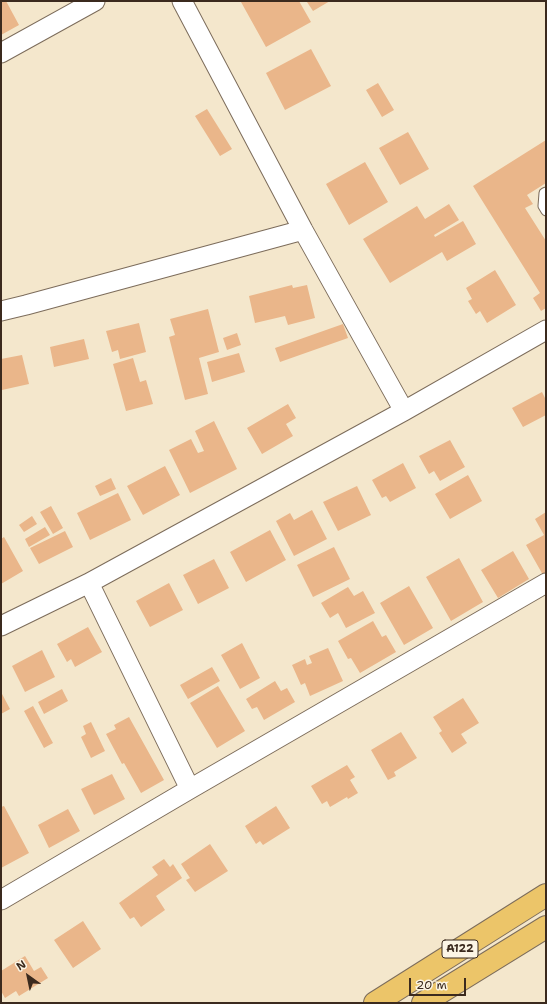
<!DOCTYPE html>
<style>
body{margin:0}
#map{position:relative;width:547px;height:1004px;overflow:hidden;background:#f4e7cc;font-family:"Shantell Sans",sans-serif}
canvas{display:block}
.frame{position:absolute;inset:0;border:2px solid #3b2a1e;pointer-events:none}
.north{position:absolute;left:8px;top:956px;width:40px;height:40px;-webkit-text-stroke:3px #fcf5e5;paint-order:stroke;rotate:327deg;font-size:11px;font-weight:700;line-height:16px;text-align:center;color:#3b2a1e}
.north::after{content:'';display:block;margin:auto;width:14px;height:18px;background:#3b2a1e;clip-path:polygon(50% 0,100% 100%,50% 72%,0 100%)}
.scale{position:absolute;left:409px;top:978px;width:57px;height:18px;box-sizing:border-box;border:2px solid #3b2a1e;border-top:0;padding-left:5px;font-size:12px;line-height:14px;white-space:nowrap;color:#3b2a1e;-webkit-text-stroke:3px #fcf5e5;paint-order:stroke}
</style>
<div id="map">
<canvas width="547" height="1004"></canvas>
<div class="frame"></div>
<div class="north">N</div>
<div class="scale">20 m</div>
</div>
<script>
const c = document.querySelector('canvas').getContext('2d');
c.lineJoin = 'round';
function fillPath(path, color) {
  c.fillStyle = color;
  c.fill(path, 'evenodd');
}
function stroke(path, color, width, dash) {
  c.strokeStyle = color;
  c.lineWidth = width;
  c.lineCap = dash ? 'butt' : 'round';
  c.setLineDash(dash || []);
  c.stroke(path);
}
function label(font, color, halo, rows, align = 'center') {
  c.font = font + ' "Shantell Sans",sans-serif';
  c.lineWidth = 3.5;
  c.setLineDash([]);
  c.textBaseline = 'middle';
  c.strokeStyle = halo;
  c.fillStyle = color;
  for (const [text, x, y, turn = 0] of rows) {
    c.save();
    c.translate(x, y);
    c.rotate((+turn || 0) * Math.PI / 180);
    c.textAlign = isNaN(turn) ? turn : align;
    if (halo) c.strokeText(text, 0, 0);
    c.fillText(text, 0, 0);
    c.restore();
  }
}
fillPath(new Path2D(`
 M 1,1 L 6,1 L 19,25 L 1,35 Z
 M 243,1 L 299,1 L 311,22 L 266,47 L 241,2 Z
 M 308,1 L 330,1 L 313,11 L 307,2 Z
 M 311,49 L 331,86 L 285,110 L 266,73 Z
 M 378,83 L 394,110 L 382,117 L 366,90 Z
 M 207,109 L 232,149 L 220,156 L 195,116 Z
 M 408,132 L 429,169 L 400,185 L 379,148 Z
 M 546,140 L 546,183 L 527,195 L 533,204 L 525,208 L 546,241 L 546,308 L 541,311 L 533,298 L 540,293 L 473,186 Z
 M 365,162 L 388,202 L 349,225 L 326,184 Z
 M 449,204 L 459,220 L 434,235 L 435,237 L 463,221 L 476,244 L 447,261 L 442,252 L 390,283 L 363,239 L 417,206 L 425,219 Z
 M 495,270 L 516,305 L 487,323 L 480,311 L 476,314 L 468,301 L 472,299 L 466,288 Z
 M 292,285 L 293,288 L 307,285 L 315,318 L 288,325 L 285,316 L 255,323 L 249,296 Z
 M 208,309 L 219,352 L 199,358 L 208,394 L 185,400 L 169,337 L 175,335 L 170,319 Z
 M 139,323 L 146,352 L 120,359 L 118,350 L 112,352 L 106,331 Z
 M 343,324 L 348,338 L 280,362 L 275,348 Z
 M 237,333 L 241,345 L 227,350 L 223,338 Z
 M 84,339 L 89,359 L 54,367 L 50,347 Z
 M 239,353 L 245,372 L 212,382 L 207,362 Z
 M 22,355 L 29,384 L 2,390 L 1,384 L 1,359 Z
 M 133,358 L 140,382 L 146,380 L 153,404 L 126,411 L 113,364 Z
 M 542,392 L 546,400 L 546,415 L 523,427 L 512,408 Z
 M 288,404 L 296,418 L 286,424 L 293,436 L 262,454 L 247,428 Z
 M 214,421 L 237,469 L 190,493 L 169,450 L 191,439 L 198,453 L 204,451 L 195,431 Z
 M 450,440 L 465,467 L 440,481 L 434,471 L 429,474 L 419,456 Z
 M 403,463 L 416,488 L 390,502 L 386,496 L 382,498 L 372,480 Z
 M 165,466 L 180,495 L 143,515 L 127,486 Z
 M 468,475 L 482,501 L 450,519 L 435,494 Z
 M 111,478 L 116,489 L 100,496 L 95,486 Z
 M 357,486 L 371,515 L 338,531 L 323,502 Z
 M 118,493 L 131,520 L 90,540 L 77,513 Z
 M 51,506 L 63,528 L 53,534 L 40,512 Z
 M 312,510 L 327,539 L 294,556 L 276,521 L 290,513 L 294,520 Z
 M 546,512 L 546,573 L 543,575 L 526,545 L 544,535 L 535,519 Z
 M 32,516 L 37,524 L 24,532 L 19,525 Z
 M 45,527 L 50,535 L 29,547 L 25,539 Z
 M 270,530 L 286,560 L 246,582 L 230,552 Z
 M 65,531 L 73,547 L 39,564 L 30,548 Z
 M 4,537 L 23,571 L 1,584 L 1,539 Z
 M 334,547 L 350,579 L 313,597 L 297,565 Z
 M 513,551 L 529,579 L 498,598 L 481,570 Z
 M 459,558 L 483,602 L 451,621 L 426,577 Z
 M 214,559 L 229,588 L 198,604 L 183,575 Z
 M 169,583 L 183,610 L 150,627 L 136,601 Z
 M 409,586 L 433,628 L 404,645 L 380,603 Z
 M 348,587 L 354,596 L 363,591 L 375,613 L 346,628 L 338,613 L 330,618 L 321,603 Z
 M 373,621 L 382,637 L 386,635 L 396,652 L 360,673 L 351,658 L 348,659 L 338,641 Z
 M 88,627 L 102,652 L 75,667 L 71,659 L 67,662 L 57,644 Z
 M 242,643 L 260,678 L 240,689 L 221,655 Z
 M 328,648 L 343,681 L 310,696 L 305,683 L 301,685 L 292,665 L 305,659 L 307,665 L 312,663 L 309,656 Z
 M 42,650 L 55,677 L 25,692 L 12,666 Z
 M 212,667 L 220,681 L 188,699 L 180,685 Z
 M 275,681 L 281,691 L 287,688 L 295,702 L 264,720 L 257,707 L 252,709 L 246,699 Z
 M 218,686 L 245,731 L 217,748 L 190,703 Z
 M 62,689 L 68,701 L 44,714 L 38,702 Z
 M 1,692 L 10,709 L 1,714 Z
 M 463,698 L 479,723 L 461,734 L 467,743 L 452,753 L 439,733 L 442,731 L 433,717 Z
 M 33,706 L 53,743 L 44,748 L 24,711 Z
 M 129,717 L 164,780 L 141,793 L 124,763 L 122,764 L 106,734 L 116,729 L 114,725 Z
 M 91,722 L 105,751 L 91,758 L 81,737 L 86,734 L 83,726 Z
 M 401,732 L 417,758 L 394,772 L 396,776 L 388,780 L 371,750 Z
 M 347,765 L 355,777 L 350,780 L 358,793 L 348,799 L 347,797 L 330,807 L 327,801 L 322,804 L 311,786 Z
 M 112,774 L 125,799 L 94,815 L 81,789 Z
 M 4,806 L 29,853 L 1,868 L 1,807 Z
 M 276,806 L 290,828 L 263,845 L 260,841 L 256,844 L 245,826 Z
 M 68,809 L 80,831 L 49,848 L 38,825 Z
 M 210,844 L 228,871 L 195,892 L 186,880 L 190,878 L 181,864 Z
 M 164,859 L 170,867 L 173,864 L 182,878 L 156,896 L 165,910 L 141,927 L 134,917 L 130,919 L 119,903 L 158,875 L 152,867 Z
 M 83,921 L 101,949 L 73,968 L 54,940 Z
 M 25,956 L 34,971 L 41,967 L 48,978 L 19,996 L 16,991 L 5,998 L 1,991 L 1,971 Z`), '#eab68a');
const service = new Path2D(`
 M 546,192 L 544,193 L 543,206 L 546,211`);
const minor = new Path2D(`
 M 182,1 L 303,230 L 404,411
 M 1,53 L 95,1
 M 1,311 L 26,305 L 303,230
 M 89,583 L 190,789
 M 1,626 L 89,583 L 404,411 L 546,330
 M 1,900 L 190,789 L 546,583`);
const trunk = new Path2D(`
 M 375,1003 L 546,895
 M 423,1003 L 546,927`);
stroke(service, '#7c6c5b', 11);
stroke(minor, '#7c6c5b', 21);
stroke(trunk, '#7c6c5b', 24);
stroke(service, '#fff', 9);
stroke(minor, '#fff', 19);
stroke(trunk, '#ecc569', 22);
for (const [x, y, w] of [
 [460,949,36]
]) {
  const box = new Path2D();
  box.roundRect(x - w / 2, y - 9, w, 18, 3);
  c.fillStyle = '#fcf5e5';
  c.fill(box);
  stroke(box, '#3b2a1e', 1);
}
label('bold 11px', '#3b2a1e', null, [
 ["A122",460,949]
]);
</script>
